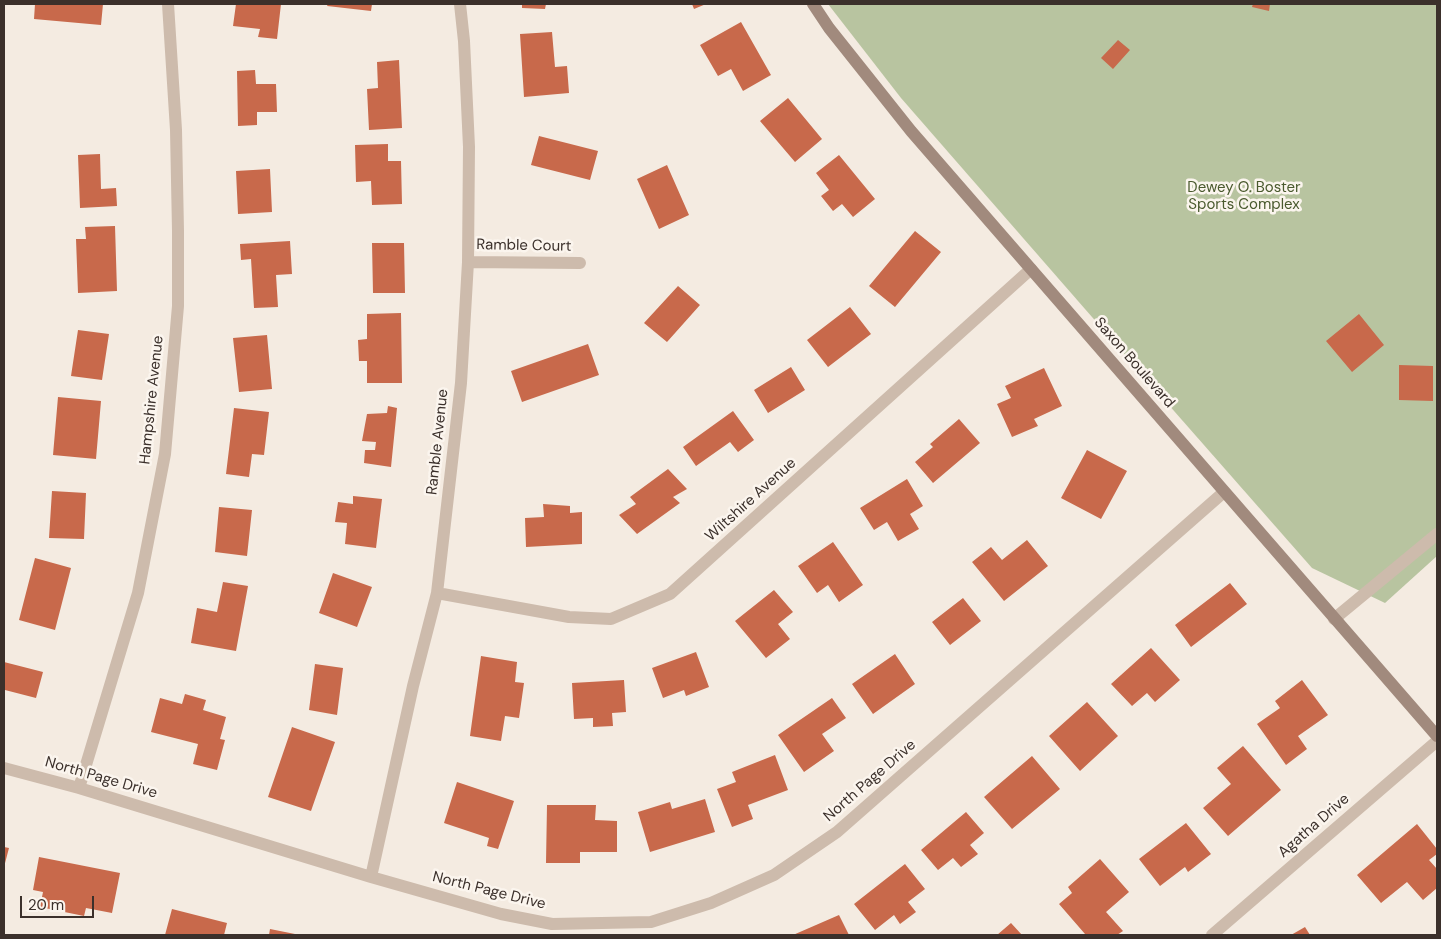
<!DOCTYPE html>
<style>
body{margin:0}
#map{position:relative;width:1441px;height:939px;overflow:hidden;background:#f4ebe1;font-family:"DM Sans",sans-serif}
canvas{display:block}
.frame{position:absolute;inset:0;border:5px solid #3b302b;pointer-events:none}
.scale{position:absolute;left:20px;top:896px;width:74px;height:22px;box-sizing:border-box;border:2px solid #3b302b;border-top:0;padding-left:6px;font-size:15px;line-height:18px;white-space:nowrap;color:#3b302b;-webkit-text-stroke:4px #fbf5ee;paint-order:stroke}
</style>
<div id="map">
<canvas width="1441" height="939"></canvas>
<div class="frame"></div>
<div class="scale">20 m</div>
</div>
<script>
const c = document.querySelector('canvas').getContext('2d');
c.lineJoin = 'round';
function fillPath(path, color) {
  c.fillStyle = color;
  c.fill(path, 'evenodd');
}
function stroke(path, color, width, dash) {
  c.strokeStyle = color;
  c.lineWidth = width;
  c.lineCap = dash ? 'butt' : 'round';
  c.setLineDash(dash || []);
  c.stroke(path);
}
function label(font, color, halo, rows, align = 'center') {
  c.font = font + ' "DM Sans",sans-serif';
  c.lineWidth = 5;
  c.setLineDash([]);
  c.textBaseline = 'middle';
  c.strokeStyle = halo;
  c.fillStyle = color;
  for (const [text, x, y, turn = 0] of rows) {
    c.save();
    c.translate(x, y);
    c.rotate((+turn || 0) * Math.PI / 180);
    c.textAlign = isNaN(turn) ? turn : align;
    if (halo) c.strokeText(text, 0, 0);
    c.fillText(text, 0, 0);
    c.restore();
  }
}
fillPath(new Path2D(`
 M 828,4 L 1437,4 L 1437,556 L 1385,603 L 1312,568 L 1160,395 L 901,98 Z`), '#b8c4a0');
fillPath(new Path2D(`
 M 35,4 L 103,4 L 101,25 L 34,19 Z
 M 236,4 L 281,4 L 277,39 L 258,37 L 260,29 L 233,26 Z
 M 328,4 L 372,4 L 371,11 L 327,6 Z
 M 522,4 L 546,4 L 545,9 L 522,8 Z
 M 692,4 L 706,4 L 694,9 Z
 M 1253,4 L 1270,4 L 1269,11 L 1252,7 Z
 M 741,22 L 771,75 L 743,91 L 731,69 L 718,76 L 700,45 Z
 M 552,32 L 555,67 L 567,66 L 569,93 L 524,97 L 520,34 Z
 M 1118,40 L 1130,50 L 1113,69 L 1101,58 Z
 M 399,60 L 402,128 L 369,130 L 367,89 L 378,88 L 377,62 Z
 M 255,70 L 256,84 L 276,84 L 277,112 L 257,112 L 257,125 L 238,126 L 237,71 Z
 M 788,98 L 822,139 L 795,162 L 760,121 Z
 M 539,136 L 598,151 L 590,180 L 531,165 Z
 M 388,144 L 388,161 L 401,161 L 402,204 L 372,205 L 371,181 L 356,182 L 355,145 Z
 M 100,154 L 101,189 L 116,188 L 117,206 L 80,208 L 78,155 Z
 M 839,155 L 875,199 L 853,217 L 842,204 L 833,211 L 821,196 L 829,190 L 816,173 Z
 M 667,165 L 689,215 L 659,229 L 637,179 Z
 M 270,169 L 272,212 L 238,214 L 236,171 Z
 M 115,226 L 117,291 L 78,293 L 76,239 L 86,239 L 85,227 Z
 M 915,231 L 941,252 L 895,307 L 869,286 Z
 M 290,241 L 292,274 L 276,275 L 278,307 L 254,308 L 251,259 L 241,260 L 240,244 Z
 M 372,243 L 404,243 L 405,293 L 373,293 Z
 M 678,286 L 700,305 L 667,342 L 644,323 Z
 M 850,307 L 871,334 L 828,367 L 807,340 Z
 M 401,313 L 402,383 L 367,383 L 367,361 L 359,361 L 358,340 L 367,339 L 367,314 Z
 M 1359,314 L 1384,345 L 1352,372 L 1326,341 Z
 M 78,330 L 109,334 L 102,380 L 71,376 Z
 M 267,335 L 272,389 L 239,392 L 233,338 Z
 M 588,344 L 599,375 L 522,402 L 511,371 Z
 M 1399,365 L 1433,366 L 1433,401 L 1399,400 Z
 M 791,367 L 805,390 L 768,413 L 754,390 Z
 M 1044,368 L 1062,406 L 1034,419 L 1038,426 L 1012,437 L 997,404 L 1011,398 L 1005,386 Z
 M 58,397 L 101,401 L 96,459 L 53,455 Z
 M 388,406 L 397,408 L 391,467 L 364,463 L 365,450 L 375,450 L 376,442 L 362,441 L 367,414 L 387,413 Z
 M 234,408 L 269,412 L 264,455 L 252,454 L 249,477 L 226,474 Z
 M 733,411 L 754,440 L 738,452 L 730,442 L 696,466 L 683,447 Z
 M 959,419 L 980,443 L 933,483 L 915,462 L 933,447 L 930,444 Z
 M 1087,450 L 1127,471 L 1101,519 L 1061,498 Z
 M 668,469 L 687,489 L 673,497 L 680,503 L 637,534 L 619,515 L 636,504 L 630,497 Z
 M 907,479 L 923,506 L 910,514 L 919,529 L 898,541 L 887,522 L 874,530 L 860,508 Z
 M 52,491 L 86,493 L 84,539 L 49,538 Z
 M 353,496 L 382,499 L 376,548 L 345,544 L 347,523 L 335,522 L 338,502 L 353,504 Z
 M 543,504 L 570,506 L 570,513 L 582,512 L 582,544 L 526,547 L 525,518 L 544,517 Z
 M 219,507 L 252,510 L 247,556 L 215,552 Z
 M 1027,540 L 1048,566 L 1004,601 L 972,562 L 991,547 L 1002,560 Z
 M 833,542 L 863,585 L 839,602 L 828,585 L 817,593 L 798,566 Z
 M 35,558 L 71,568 L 55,630 L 19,620 Z
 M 333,573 L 372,587 L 357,627 L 319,613 Z
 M 223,582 L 248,586 L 236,651 L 191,643 L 197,608 L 217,612 Z
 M 1230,583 L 1247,604 L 1191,647 L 1175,625 Z
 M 774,590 L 793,612 L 778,624 L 790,639 L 766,658 L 735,621 Z
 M 963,598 L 981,621 L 950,645 L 932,622 Z
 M 1151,648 L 1180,680 L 1155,702 L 1147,693 L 1132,706 L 1111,684 Z
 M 696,652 L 709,687 L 686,696 L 684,690 L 663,698 L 652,668 Z
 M 895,654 L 915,684 L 873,714 L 852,684 Z
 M 481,656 L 517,662 L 515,682 L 524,683 L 519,718 L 505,716 L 501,741 L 470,736 Z
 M 4,662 L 43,672 L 36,698 L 5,690 L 4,694 Z
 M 315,664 L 343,668 L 337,715 L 309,710 Z
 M 624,680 L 626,712 L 612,713 L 613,726 L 593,727 L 593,718 L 574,719 L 572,683 Z
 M 1302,680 L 1328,715 L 1298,736 L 1307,749 L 1286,765 L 1257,724 L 1280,708 L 1275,701 Z
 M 185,694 L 206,700 L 203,710 L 226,717 L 220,739 L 225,740 L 217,770 L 193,764 L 198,744 L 151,732 L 160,698 L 182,704 Z
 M 832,698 L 846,718 L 822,734 L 834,751 L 804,772 L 778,735 Z
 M 1087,702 L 1118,736 L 1080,771 L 1049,736 Z
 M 292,727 L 335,742 L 311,811 L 268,797 Z
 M 1243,746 L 1281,790 L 1228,836 L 1203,808 L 1231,784 L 1217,768 Z
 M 775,755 L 788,790 L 748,805 L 753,819 L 732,827 L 717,789 L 736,782 L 732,772 Z
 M 1032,756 L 1060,789 L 1012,829 L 984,797 Z
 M 457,782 L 514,801 L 498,849 L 487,846 L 489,838 L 444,823 Z
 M 705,799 L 715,832 L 650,852 L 638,812 L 670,802 L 672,809 Z
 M 547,805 L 596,805 L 595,820 L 617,821 L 617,852 L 580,852 L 580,863 L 546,863 Z
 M 966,812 L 984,833 L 970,845 L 978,854 L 961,867 L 953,858 L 938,870 L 921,850 Z
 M 1186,823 L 1211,854 L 1188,872 L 1185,867 L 1160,886 L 1139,859 Z
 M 1417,824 L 1437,849 L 1437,854 L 1429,860 L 1437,869 L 1437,888 L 1423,900 L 1407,882 L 1381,903 L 1357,875 Z
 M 4,847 L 9,848 L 4,867 Z
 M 39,857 L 120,873 L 112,913 L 86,908 L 84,916 L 40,907 L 43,892 L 33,890 Z
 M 1100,859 L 1129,892 L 1106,912 L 1123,931 L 1117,935 L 1083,935 L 1085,934 L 1059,904 L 1072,893 L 1068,887 Z
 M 905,864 L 925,889 L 908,902 L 916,912 L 900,924 L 894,915 L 875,930 L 854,904 Z
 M 172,909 L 227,923 L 224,935 L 165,935 Z
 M 839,915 L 849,935 L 793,935 Z
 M 1011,923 L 1022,935 L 997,935 Z
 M 1305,927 L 1310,935 L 1291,935 Z
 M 270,929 L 295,934 L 295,935 L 269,935 Z`), '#c8694b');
stroke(new Path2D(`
 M 1334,619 L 1437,534`), '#cdbbac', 12);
stroke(new Path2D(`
 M 468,262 L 580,263
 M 437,593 L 569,617 L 611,619 L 670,594 L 1031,269
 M 4,768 L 79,788 L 371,877 L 501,914 L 552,924 L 651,922 L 711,903 L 774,875 L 837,832 L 1224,492
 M 79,788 L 138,593 L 165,454 L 178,306 L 178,231 L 176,130 L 168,4
 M 371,877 L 413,686 L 437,593 L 461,383 L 468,262 L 469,147 L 464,41 L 460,4
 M 1212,935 L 1437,741`), '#cdbbac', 12);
stroke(new Path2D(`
 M 813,4 L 829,28 L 911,131 L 1437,736`), '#a18a7d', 12);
label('15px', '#4a5a2e', '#fbf5ee', [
 ["Dewey O. Boster",1244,188],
 ["Sports Complex",1244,205]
]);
label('15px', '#3b302b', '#fbf5ee', [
 ["Ramble Court",524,246,1],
 ["Saxon Boulevard",1134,363,49],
 ["Hampshire Avenue",152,400,-84],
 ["Ramble Avenue",438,442,-84],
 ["Wiltshire Avenue",751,500,-42],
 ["North Page Drive",101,778,16],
 ["North Page Drive",870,781,-41],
 ["Agatha Drive",1314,826,-41],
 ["North Page Drive",489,891,14]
]);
</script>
